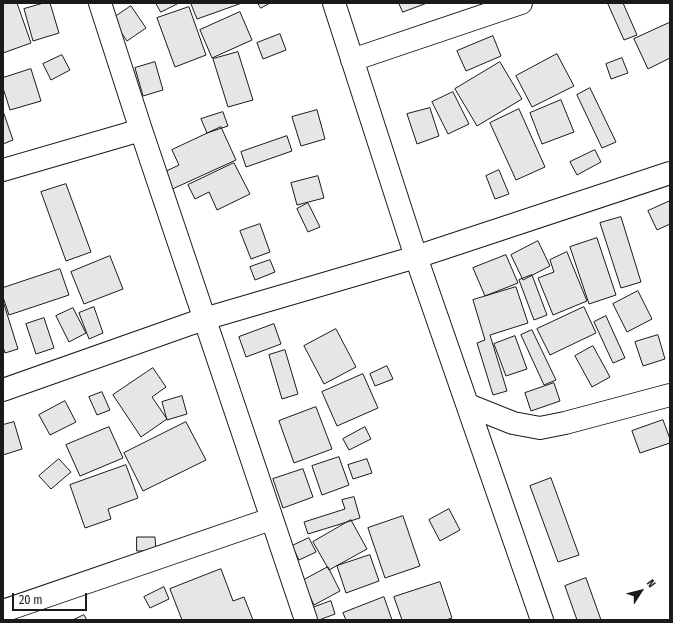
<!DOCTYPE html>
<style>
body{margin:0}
#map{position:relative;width:673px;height:623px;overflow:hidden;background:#fff;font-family:"Fira Sans Condensed",sans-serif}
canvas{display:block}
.frame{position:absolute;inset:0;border:4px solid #1a1a1a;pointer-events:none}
.north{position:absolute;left:621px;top:571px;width:40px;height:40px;-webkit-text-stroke:3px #fff;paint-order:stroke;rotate:54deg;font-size:11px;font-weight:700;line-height:16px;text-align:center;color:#1a1a1a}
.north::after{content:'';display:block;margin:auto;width:14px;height:18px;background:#1a1a1a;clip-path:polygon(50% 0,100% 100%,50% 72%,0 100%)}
.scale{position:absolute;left:12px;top:593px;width:75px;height:18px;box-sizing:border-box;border:2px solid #1a1a1a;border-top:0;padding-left:5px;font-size:12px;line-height:14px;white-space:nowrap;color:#1a1a1a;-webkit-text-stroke:3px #fff;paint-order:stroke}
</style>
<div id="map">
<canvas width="673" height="623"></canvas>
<div class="frame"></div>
<div class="north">N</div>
<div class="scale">20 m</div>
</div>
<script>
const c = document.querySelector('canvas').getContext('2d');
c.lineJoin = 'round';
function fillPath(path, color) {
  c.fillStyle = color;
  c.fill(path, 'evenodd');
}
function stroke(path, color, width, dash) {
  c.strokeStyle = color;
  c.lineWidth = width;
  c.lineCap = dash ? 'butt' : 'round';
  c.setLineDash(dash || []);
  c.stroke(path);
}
const building = new Path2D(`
 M 3,3 L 17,3 L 31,43 L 3,53 Z
 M 44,3 L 50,3 L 59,33 L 33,41 L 24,9 Z
 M 156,3 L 179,3 L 161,12 Z
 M 195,3 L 242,3 L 197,19 L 191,4 Z
 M 258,3 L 270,3 L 261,8 Z
 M 399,3 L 427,3 L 403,12 Z
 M 609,3 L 623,3 L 637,35 L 624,40 L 608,4 Z
 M 131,6 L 146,28 L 127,41 L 112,19 Z
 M 189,7 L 206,55 L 175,67 L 157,18 Z
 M 240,12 L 252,40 L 212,58 L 200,30 Z
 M 669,23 L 670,25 L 670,58 L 648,69 L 634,39 Z
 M 280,34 L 286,50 L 263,59 L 257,43 Z
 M 493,36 L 501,56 L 466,71 L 457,51 Z
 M 238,52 L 253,100 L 228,107 L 213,59 Z
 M 557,54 L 574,86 L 532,107 L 516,76 Z
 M 62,55 L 70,70 L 51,80 L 43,64 Z
 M 622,58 L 628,73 L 611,79 L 606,64 Z
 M 155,62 L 163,90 L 143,96 L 135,68 Z
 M 500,62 L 522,99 L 477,126 L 455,89 Z
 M 31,69 L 41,101 L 10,110 L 3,88 L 3,78 Z
 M 590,88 L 616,142 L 602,148 L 577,95 Z
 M 453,92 L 469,124 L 448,134 L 432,102 Z
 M 561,100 L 574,132 L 542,144 L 530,113 Z
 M 430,108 L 439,136 L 417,144 L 407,114 Z
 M 519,109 L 545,167 L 516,180 L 490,123 Z
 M 317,110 L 325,139 L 301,146 L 292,117 Z
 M 3,111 L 13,140 L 3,144 Z
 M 223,112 L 228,126 L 207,133 L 201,119 Z
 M 221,127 L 236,160 L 168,191 L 160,174 L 179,165 L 172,150 Z
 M 287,136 L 292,151 L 246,167 L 241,152 Z
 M 595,150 L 601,162 L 577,175 L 570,162 Z
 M 234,163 L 250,194 L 217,210 L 209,192 L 195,199 L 188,185 Z
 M 499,170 L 509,194 L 495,199 L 486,176 Z
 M 318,176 L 324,198 L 297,205 L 291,183 Z
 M 66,184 L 91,252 L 66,261 L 41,192 Z
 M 670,201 L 670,224 L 657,230 L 648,211 Z
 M 308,203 L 320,227 L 308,232 L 297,209 Z
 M 621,217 L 641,282 L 621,288 L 600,223 Z
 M 260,224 L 270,252 L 251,259 L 240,231 Z
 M 597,238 L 616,295 L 589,304 L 570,247 Z
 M 538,241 L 550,266 L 523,280 L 511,255 Z
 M 567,252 L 587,301 L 553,315 L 538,278 L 554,272 L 550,260 Z
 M 506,255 L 518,283 L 485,296 L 473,268 Z
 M 110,256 L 123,289 L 84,304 L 71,272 Z
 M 270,260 L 275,272 L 255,280 L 250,267 Z
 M 60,269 L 69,295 L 9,315 L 3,297 L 3,288 Z
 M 532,275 L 547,315 L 534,320 L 519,280 Z
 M 516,287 L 528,323 L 490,335 L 507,391 L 493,395 L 477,343 L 485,340 L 473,300 Z
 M 638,291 L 652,319 L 627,332 L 613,304 Z
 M 3,301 L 18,349 L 5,353 L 3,347 Z
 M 94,307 L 103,333 L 89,339 L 79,313 Z
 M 584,307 L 596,333 L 550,355 L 537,329 Z
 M 73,308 L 86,333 L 69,342 L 56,316 Z
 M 606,316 L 625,358 L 613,363 L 594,322 Z
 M 44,318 L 54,348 L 36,354 L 26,324 Z
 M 274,324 L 281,344 L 246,357 L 239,337 Z
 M 336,329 L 356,367 L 324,384 L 304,346 Z
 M 532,330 L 556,380 L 544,385 L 521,335 Z
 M 658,335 L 665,359 L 643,366 L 635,342 Z
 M 515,336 L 527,369 L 506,376 L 494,344 Z
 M 593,346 L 610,377 L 592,387 L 575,356 Z
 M 285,350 L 298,394 L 282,399 L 269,355 Z
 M 387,366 L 393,379 L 375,386 L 370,374 Z
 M 153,368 L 166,387 L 152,397 L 167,419 L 141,437 L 113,395 Z
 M 363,374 L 378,408 L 337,426 L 322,392 Z
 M 554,383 L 560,401 L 531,411 L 525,393 Z
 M 102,392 L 110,410 L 97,415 L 89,397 Z
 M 182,396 L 187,414 L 167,420 L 162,402 Z
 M 65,401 L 76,422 L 50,435 L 39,415 Z
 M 316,407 L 332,449 L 294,463 L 279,421 Z
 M 663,420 L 670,439 L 670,443 L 640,453 L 632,431 Z
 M 14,422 L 22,449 L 3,455 L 3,425 Z
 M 186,422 L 206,460 L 143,491 L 124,453 Z
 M 109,427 L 123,458 L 80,476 L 66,445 Z
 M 365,427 L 371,439 L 349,450 L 343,439 Z
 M 339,457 L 349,485 L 322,495 L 312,466 Z
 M 59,459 L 71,472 L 51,489 L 39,476 Z
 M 367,459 L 372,473 L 353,479 L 348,465 Z
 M 126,465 L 138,498 L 108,509 L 111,519 L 85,528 L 70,485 Z
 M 303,469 L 313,497 L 283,508 L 273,479 Z
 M 551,478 L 579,555 L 558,562 L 530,486 Z
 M 354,497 L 360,518 L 308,534 L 304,522 L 345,509 L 342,500 Z
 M 449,509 L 460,530 L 440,541 L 429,520 Z
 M 403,516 L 420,566 L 385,578 L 368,528 Z
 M 351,520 L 367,549 L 329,570 L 313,542 Z
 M 137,537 L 155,537 L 156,551 L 137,551 Z
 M 309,538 L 316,552 L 299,560 L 292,546 Z
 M 370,555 L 379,581 L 346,593 L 337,566 Z
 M 328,567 L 340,591 L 314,605 L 302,581 Z
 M 221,569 L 233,601 L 244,597 L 253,620 L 182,620 L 170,589 Z
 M 586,578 L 601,620 L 577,620 L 565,586 Z
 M 440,582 L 452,618 L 446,620 L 402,620 L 394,597 Z
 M 164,587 L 169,599 L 150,608 L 144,597 Z
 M 384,597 L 392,620 L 346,620 L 343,613 Z
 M 331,601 L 335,614 L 319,620 L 317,620 L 312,608 Z
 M 84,615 L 87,620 L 73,620 Z`);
fillPath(building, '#e6e6e6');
stroke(building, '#1a1a1a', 1);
const street = new Path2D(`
 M 100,3 L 141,130 L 306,620
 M 334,3 L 416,257 L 542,620
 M 352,60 L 521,3
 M 3,170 L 141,130
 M 3,390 L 204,319 L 416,257 L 670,173
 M 468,405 L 513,423 L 540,428 L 565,423 L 670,395
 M 3,611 L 271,519`);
stroke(street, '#1a1a1a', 24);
stroke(street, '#fff', 22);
</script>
